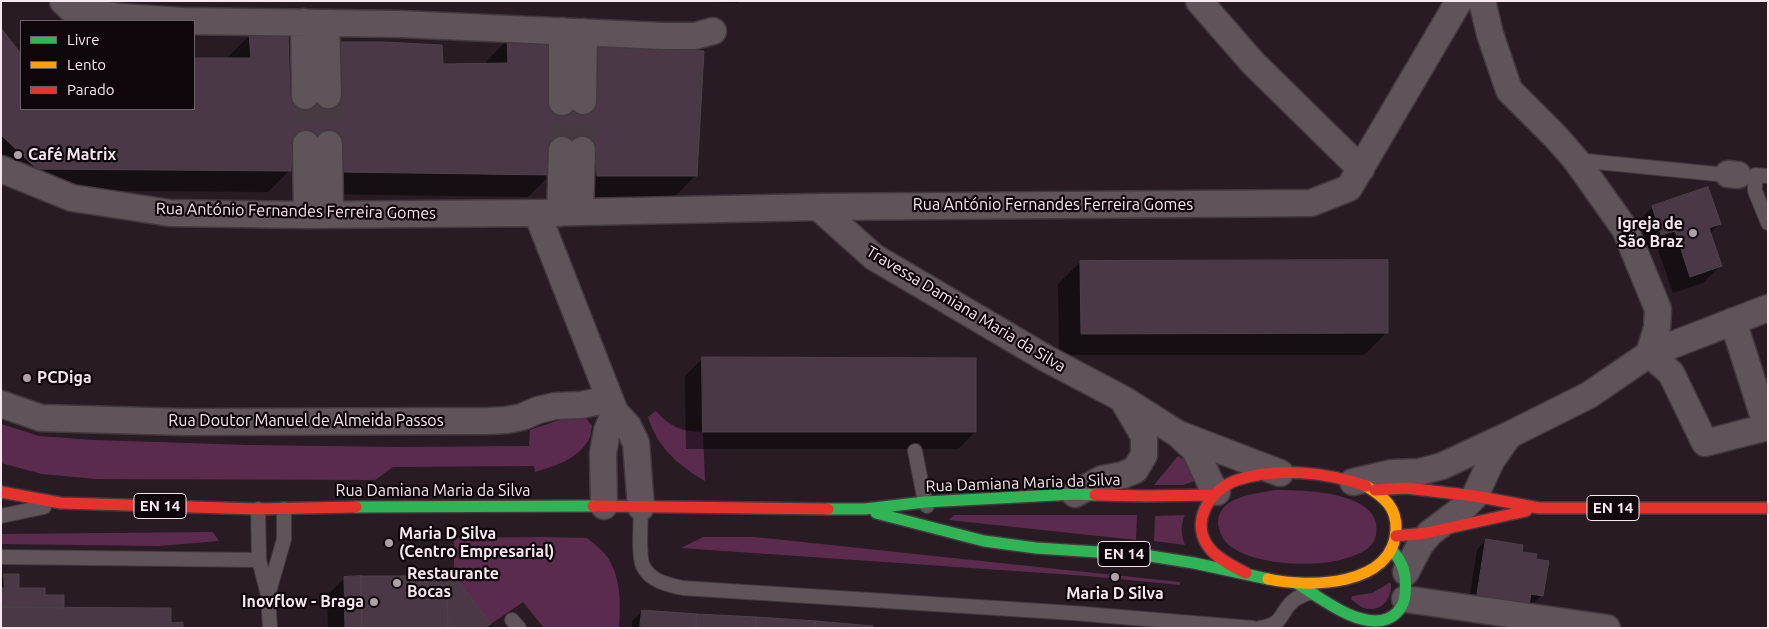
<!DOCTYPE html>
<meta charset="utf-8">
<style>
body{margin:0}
#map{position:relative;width:1769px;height:629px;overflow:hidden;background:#281b24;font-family:Ubuntu,sans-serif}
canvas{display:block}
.frame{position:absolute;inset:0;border:2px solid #f7e7f1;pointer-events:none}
.legend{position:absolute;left:20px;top:20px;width:175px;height:90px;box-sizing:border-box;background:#0f060c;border:1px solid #6c6068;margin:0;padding:6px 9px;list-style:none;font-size:15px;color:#f7e7f1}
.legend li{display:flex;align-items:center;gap:10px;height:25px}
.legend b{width:25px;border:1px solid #6c6068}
</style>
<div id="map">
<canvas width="1769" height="629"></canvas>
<div class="frame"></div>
<ul class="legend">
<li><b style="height:6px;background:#30b455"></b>Livre</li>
<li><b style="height:6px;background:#ff9f0a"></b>Lento</li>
<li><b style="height:6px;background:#e5322d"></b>Parado</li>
</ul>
</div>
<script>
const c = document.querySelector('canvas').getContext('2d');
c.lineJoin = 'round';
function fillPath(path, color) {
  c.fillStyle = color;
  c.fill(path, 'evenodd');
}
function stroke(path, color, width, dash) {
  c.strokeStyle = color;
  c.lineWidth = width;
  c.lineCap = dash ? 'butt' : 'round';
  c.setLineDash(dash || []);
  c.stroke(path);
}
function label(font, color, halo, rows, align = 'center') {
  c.font = font + ' Ubuntu,sans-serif';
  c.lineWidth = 4.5;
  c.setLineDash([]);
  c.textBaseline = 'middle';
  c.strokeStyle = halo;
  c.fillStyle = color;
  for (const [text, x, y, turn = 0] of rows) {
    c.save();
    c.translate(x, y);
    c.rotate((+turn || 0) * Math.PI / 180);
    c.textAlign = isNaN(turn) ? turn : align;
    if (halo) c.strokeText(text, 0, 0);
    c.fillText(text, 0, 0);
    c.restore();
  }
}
fillPath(new Path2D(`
 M 656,411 C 670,427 681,431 703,432 L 705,481 C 678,465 657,447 648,417 Z
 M 585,417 L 592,426 C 591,430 591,437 588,441 C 576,460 555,466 535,472 L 534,466 L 393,467 L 375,480 L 96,479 L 42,474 L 1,463 L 1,424 L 39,436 L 94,440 L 249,445 L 397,447 L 529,446 L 530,430 L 565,418 Z
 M 1178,456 L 1189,463 L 1197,480 L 1184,485 L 1154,485 Z
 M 1275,490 C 1303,490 1385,491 1376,535 C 1373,551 1354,556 1340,560 C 1312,567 1254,565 1230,546 C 1223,541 1219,532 1218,523 C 1218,496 1255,494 1275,490 Z
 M 954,515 L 1137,515 L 1136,540 L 949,520 Z
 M 1185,515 C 1180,526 1181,534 1185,545 L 1154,541 L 1155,516 Z
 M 213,532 L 219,541 L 159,546 L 1,544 L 1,534 Z
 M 543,537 L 587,538 C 593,543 600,548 605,554 C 621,574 621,604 619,628 L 544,628 L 523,602 L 491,624 L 454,576 L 454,538 Z
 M 703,537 L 755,537 L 1180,582 L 1180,585 L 1087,576 L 681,548 Z
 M 1389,583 L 1391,584 C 1392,599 1381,613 1364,608 C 1360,607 1355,602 1351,599 L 1352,596 L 1372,593 Z`), '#5b2b4e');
fillPath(new Path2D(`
 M 679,1 L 739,1 L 737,3 Z
 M 1,30 L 21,56 L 21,109 L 194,109 L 194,59 L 228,59 L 228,57 L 250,35 L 289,98 L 441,66 L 486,65 L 486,62 L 507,40 L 550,105 L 637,50 L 695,176 L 673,198 L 575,197 L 550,175 L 528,197 L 321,194 L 321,166 L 290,166 L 290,170 L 268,192 L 15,190 L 1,177 Z
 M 1708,188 L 1720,224 L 1710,233 L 1721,265 L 1703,283 L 1673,293 L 1657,247 L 1644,252 L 1635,225 L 1652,207 Z
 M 1080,262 L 1386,333 L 1364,355 L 1059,355 L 1058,284 Z
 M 703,358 L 975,432 L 958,449 L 686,449 L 685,376 Z
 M 1486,540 L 1542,595 L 1532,605 L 1468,606 L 1477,550 Z
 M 5,575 L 17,589 L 43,596 L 63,609 L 170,624 L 1,628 L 1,579 Z
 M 453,577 L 493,628 L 328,628 L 327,595 L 345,578 Z
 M 642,611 L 757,618 L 879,628 L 632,628 L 632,621 Z`), '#0007');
const building = new Path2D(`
 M 1,28 L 21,54 L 21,109 L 194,109 L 194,58 L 251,58 L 249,34 L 288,35 L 290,97 L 341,95 L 339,42 L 383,42 L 442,45 L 443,64 L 508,63 L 507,39 L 547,40 L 550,84 L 595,40 L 637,39 L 638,49 L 704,51 L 697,176 L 597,176 L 596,151 L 571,150 L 551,175 L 343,172 L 342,144 L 292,145 L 291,171 L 37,169 L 1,135 Z
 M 1708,187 L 1721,224 L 1709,228 L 1722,266 L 1690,277 L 1675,231 L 1661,235 L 1652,206 Z
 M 1388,260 L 1388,333 L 1081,334 L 1080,261 Z
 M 702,357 L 976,358 L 976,432 L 703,432 Z
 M 1486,539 L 1523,545 L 1522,552 L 1537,554 L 1536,559 L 1549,561 L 1543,596 L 1531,594 L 1529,605 L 1477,596 Z
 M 4,574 L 19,574 L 19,588 L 45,588 L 45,595 L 64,595 L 64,608 L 1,607 L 1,588 L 4,588 Z
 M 361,576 L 447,576 L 448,628 L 362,628 Z
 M 361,576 L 362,628 L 345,628 L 344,577 Z
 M 447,576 L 454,576 L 491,624 L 486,628 L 448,628 Z
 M 1,607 L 171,608 L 171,623 L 183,622 L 183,628 L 1,628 Z
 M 642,610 L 697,614 L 696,628 L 640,628 Z
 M 697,614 L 756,617 L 756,628 L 696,628 Z
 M 756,617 L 816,621 L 815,628 L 756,628 Z
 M 816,621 L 873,626 L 873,628 L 815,628 Z`);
fillPath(building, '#4b3846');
stroke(building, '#4d4249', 1);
stroke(new Path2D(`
 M 328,95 L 329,144
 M 305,96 L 306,144
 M 562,150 L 562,102
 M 582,150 L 583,101`), '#473a43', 26, [26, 13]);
const lane = new Path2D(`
 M 1576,160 L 1717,174
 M 1768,176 L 1755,175 L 1755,191 L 1768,223
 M 915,451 L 925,502 L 927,506
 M 641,507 C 641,519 638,556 643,566 C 650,581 668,585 683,588 L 1073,613 L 1253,628
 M 258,509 L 259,560 L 268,595 L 270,628
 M 1,516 L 44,507
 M 1,557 L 259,560
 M 268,595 L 284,539 L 284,509
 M 512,620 L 519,628
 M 1260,628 C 1285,624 1279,613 1293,601 C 1299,596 1305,594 1312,592`);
const street = new Path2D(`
 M 63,1 L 71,9 L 120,17 L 182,21 L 400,24 L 663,36 L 695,36 L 713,31
 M 1199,1 L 1253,63 L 1361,169
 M 1482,1 L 1490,34 L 1509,90 L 1555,136 L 1576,160 L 1625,229 L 1658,309 L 1657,328 L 1649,354
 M 304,22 L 305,96
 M 326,23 L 328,95
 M 562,31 L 562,102
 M 583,101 L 584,32
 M 306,144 L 307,215
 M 329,144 L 330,214
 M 1,169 L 72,198 L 170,213 L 307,215 L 537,213 L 818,207 L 1311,203 L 1349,188 L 1459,1
 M 1728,174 L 1738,175
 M 818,207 L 874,257 L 1047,359 L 1123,399 L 1178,434 L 1195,450 L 1211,484 L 1217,492
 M 580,212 L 582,150
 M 537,213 L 615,412 L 628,426 L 636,443 L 641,507
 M 560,213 L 562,150
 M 1649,354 L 1671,373 L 1705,443 L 1767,427 L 1733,321
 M 1,404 L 41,418 L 185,422 L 488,421 L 507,420 L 522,417 L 538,410 L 555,406 L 581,405 L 610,399
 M 1181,435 L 1280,473
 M 1353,482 L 1392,473 L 1419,472 L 1442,466 L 1509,435 L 1589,395 L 1649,354 L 1768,308
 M 1075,494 L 1102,479 L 1123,475 L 1135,470 L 1144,455 L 1144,436 L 1124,402
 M 604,506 L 603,453 L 607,431 L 615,412
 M 1406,572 L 1420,545 L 1430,533 L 1463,508 L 1475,496 L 1491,461 L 1509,435
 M 1405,599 L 1607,628`);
const fast = new Path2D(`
 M 356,507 L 593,506
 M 828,509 L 865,509 L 925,502 L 1075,494 L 1095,495
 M 876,513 L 984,541 L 1036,548 L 1144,555 L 1194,563 L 1268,579
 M 1296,583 C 1320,597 1358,629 1387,619 C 1397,615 1404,606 1405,595 C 1407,576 1404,563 1391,549`);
const slow = new Path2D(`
 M 1268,579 C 1308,588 1393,587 1396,530 C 1397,507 1384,497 1366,486`);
const jam = new Path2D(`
 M 1375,490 L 1406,488 L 1475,496 L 1539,508 L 1768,508
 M 1,492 L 61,503 L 258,509 L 356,507
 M 1095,495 L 1146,496 L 1213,495
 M 593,506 L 828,509
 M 1396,536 L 1426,533 L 1526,511
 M 1246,573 C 1234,567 1220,560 1211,550 C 1188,524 1209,490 1237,480 C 1277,467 1327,472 1366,486`);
stroke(lane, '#42383e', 16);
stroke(street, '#42383e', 29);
stroke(fast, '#42383e', 14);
stroke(slow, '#42383e', 14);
stroke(jam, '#42383e', 14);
stroke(lane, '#5e545a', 14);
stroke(street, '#5e545a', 26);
stroke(fast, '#30b455', 11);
stroke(slow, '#ff9f0a', 11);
stroke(jam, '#e5322d', 11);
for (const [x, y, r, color] of [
 [18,155,5,"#afa0a9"],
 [1693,233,5,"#afa0a9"],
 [27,378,5,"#afa0a9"],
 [389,543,5,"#afa0a9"],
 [1115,577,5,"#afa0a9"],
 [397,583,5,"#afa0a9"],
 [374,602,5,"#afa0a9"]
]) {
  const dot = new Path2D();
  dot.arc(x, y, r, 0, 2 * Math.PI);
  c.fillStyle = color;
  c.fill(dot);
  stroke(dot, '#0f060c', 2);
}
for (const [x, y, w] of [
 [160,506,52],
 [1613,508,52],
 [1124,554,52]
]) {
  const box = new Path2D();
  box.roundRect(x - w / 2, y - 12.5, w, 25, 4);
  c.fillStyle = '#0f060c';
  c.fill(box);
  stroke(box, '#f7e7f1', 1);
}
label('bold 15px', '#f7e7f1', null, [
 ["EN 14",160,506],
 ["EN 14",1613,508],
 ["EN 14",1124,554]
]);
label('bold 16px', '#f7e7f1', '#0f060c', [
 ["Café Matrix",28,155],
 ["Igreja de",1683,224,"right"],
 ["São Braz",1683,242,"right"],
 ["PCDiga",37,378],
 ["Maria D Silva",399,534],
 ["(Centro Empresarial)",399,552],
 ["Restaurante",407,574],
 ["Bocas",407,592],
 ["Maria D Silva",1115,594,"center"],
 ["Inovflow - Braga",364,602,"right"]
], 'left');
label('16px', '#f7e7f1', '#0f060c', [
 ["Rua António Fernandes Ferreira Gomes",1053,205],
 ["Rua António Fernandes Ferreira Gomes",296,211,1],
 ["Travessa Damiana Maria da Silva",966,309,31],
 ["Rua Doutor Manuel de Almeida Passos",306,421],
 ["Rua Damiana Maria da Silva",1023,483,-2],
 ["Rua Damiana Maria da Silva",433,491]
]);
</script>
